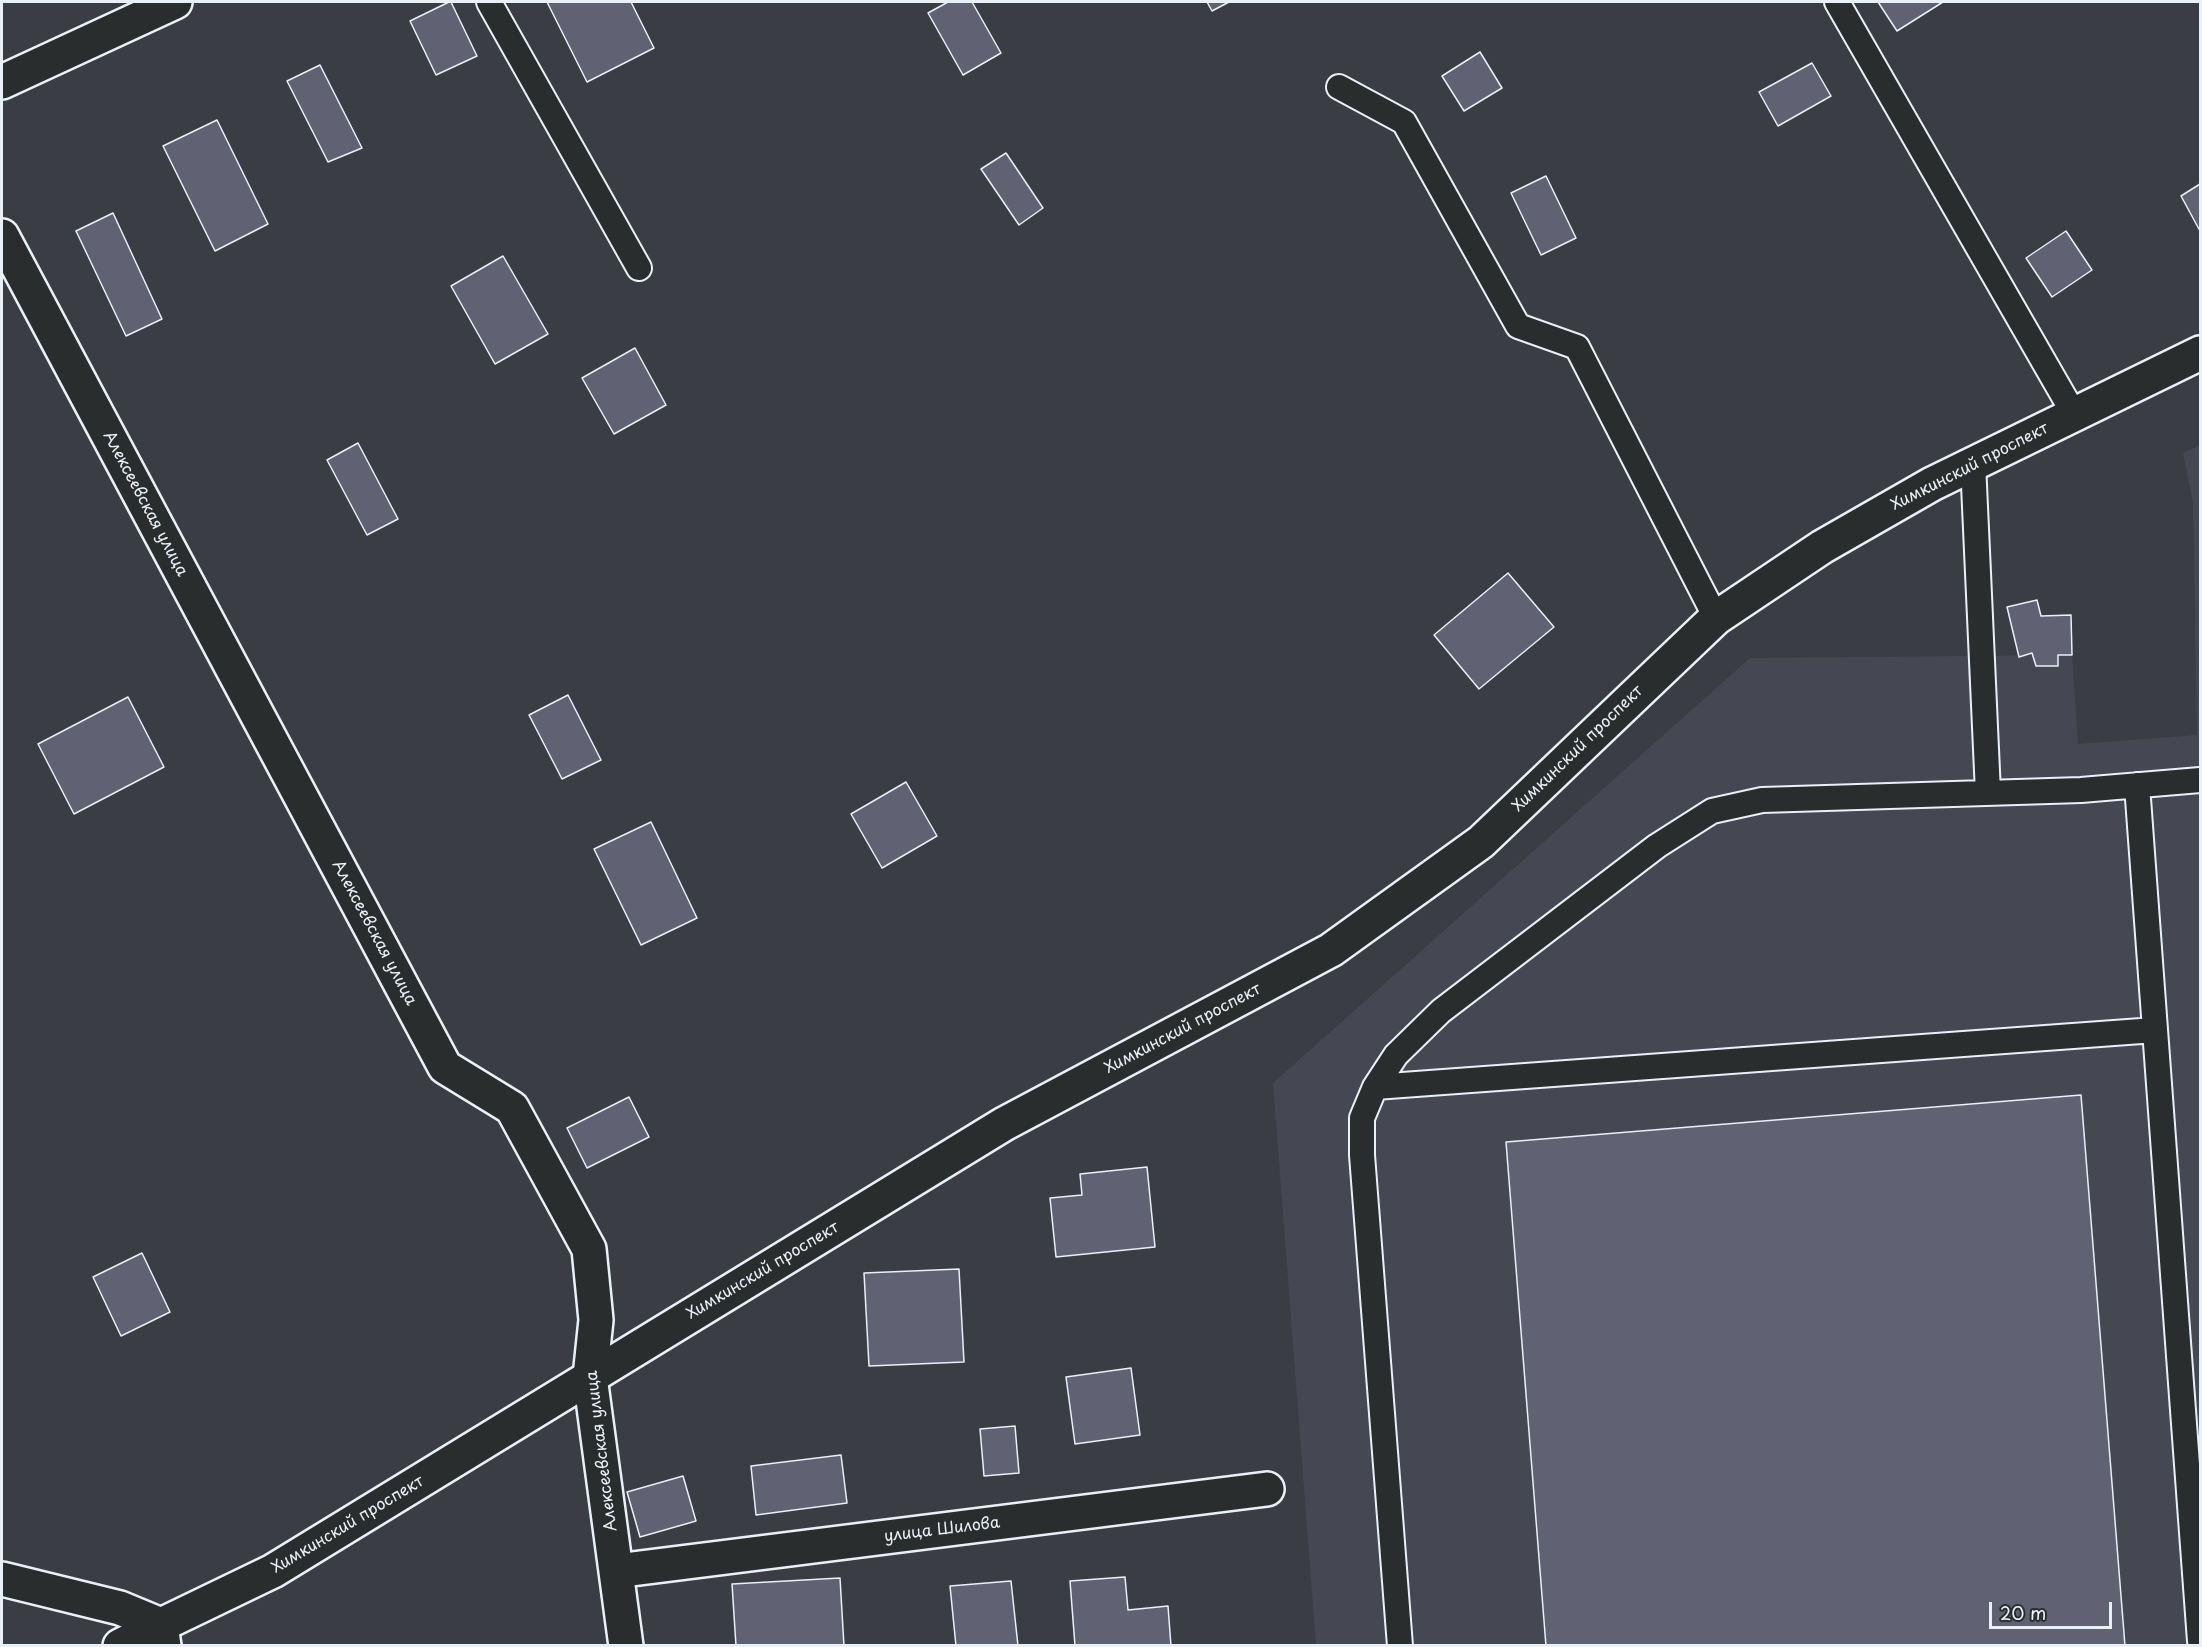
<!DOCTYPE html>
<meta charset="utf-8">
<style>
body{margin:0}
#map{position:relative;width:2202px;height:1647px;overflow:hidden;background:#3a3d43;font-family:"Playpen Sans",sans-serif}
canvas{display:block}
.frame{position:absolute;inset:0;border:3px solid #e8f1f8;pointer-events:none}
.scale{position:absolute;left:1989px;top:1602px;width:123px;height:27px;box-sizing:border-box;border:3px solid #e8f1f8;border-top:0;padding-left:8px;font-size:18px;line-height:21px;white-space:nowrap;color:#e8f1f8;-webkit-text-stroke:4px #2a2d2e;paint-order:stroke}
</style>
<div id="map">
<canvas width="2202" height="1647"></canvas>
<div class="frame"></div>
<div class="scale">20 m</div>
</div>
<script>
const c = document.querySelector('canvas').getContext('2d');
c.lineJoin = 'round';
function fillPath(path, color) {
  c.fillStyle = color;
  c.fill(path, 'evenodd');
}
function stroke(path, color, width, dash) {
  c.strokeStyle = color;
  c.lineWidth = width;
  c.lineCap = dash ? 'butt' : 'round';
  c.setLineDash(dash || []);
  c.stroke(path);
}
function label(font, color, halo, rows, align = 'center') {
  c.font = font + ' "Playpen Sans",sans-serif';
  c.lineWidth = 4.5;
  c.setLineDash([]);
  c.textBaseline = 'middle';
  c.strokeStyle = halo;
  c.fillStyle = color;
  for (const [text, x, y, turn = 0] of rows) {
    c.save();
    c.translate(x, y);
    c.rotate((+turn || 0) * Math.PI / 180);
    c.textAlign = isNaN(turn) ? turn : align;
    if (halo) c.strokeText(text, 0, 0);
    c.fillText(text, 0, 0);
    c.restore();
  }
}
fillPath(new Path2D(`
 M 2200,445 L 2200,1645 L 1316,1645 L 1273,1083 L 1750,658 L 2072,655 L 2078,744 L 2197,735 L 2193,503 L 2183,453 Z`), '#454852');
const building = new Path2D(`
 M 449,2 L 451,2 L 477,56 L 436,75 L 410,21 Z
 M 547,2 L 631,2 L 654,48 L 587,82 Z
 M 948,2 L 972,2 L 1001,53 L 963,75 L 928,13 Z
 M 1207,2 L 1229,2 L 1212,11 Z
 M 1878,2 L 1943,2 L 1897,31 Z
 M 1480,52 L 1502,88 L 1464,111 L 1442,76 Z
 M 1812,63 L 1831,96 L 1778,126 L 1759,92 Z
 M 320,65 L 362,148 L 328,162 L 287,81 Z
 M 217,120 L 268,224 L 215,251 L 163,146 Z
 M 1006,153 L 1043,208 L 1019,225 L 981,169 Z
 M 1546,176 L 1576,238 L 1541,255 L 1511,193 Z
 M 2200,184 L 2200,231 L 2181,196 Z
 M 113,213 L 162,319 L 126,336 L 76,231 Z
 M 2066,231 L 2092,270 L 2052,297 L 2026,258 Z
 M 503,256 L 548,334 L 495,364 L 451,286 Z
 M 635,348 L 666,405 L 614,434 L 582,378 Z
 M 358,443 L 398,519 L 367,535 L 327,460 Z
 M 1508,573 L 1554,627 L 1479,689 L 1434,635 Z
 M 2037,600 L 2041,616 L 2071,615 L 2072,655 L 2058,655 L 2058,666 L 2036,666 L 2032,653 L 2019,657 L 2007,607 Z
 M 568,695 L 601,760 L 562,779 L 529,715 Z
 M 128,697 L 164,767 L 74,814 L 38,744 Z
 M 906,782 L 937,836 L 882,868 L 851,814 Z
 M 651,822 L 697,918 L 641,945 L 594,849 Z
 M 2081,1095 L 2125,1646 L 1546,1646 L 1506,1142 Z
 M 629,1097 L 649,1137 L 587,1168 L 567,1128 Z
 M 1147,1167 L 1155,1247 L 1056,1257 L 1050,1198 L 1082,1195 L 1080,1174 Z
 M 142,1253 L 170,1312 L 121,1336 L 93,1277 Z
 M 959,1269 L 964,1362 L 869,1366 L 864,1273 Z
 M 1131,1368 L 1140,1435 L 1075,1444 L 1066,1377 Z
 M 1015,1426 L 1019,1473 L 984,1476 L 980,1429 Z
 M 841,1455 L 847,1503 L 756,1515 L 751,1466 Z
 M 683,1476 L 696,1521 L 640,1537 L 627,1492 Z
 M 1125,1577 L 1128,1610 L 1168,1606 L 1171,1646 L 1075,1646 L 1070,1581 Z
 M 840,1578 L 844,1646 L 736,1646 L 732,1584 Z
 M 1011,1581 L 1018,1646 L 956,1646 L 950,1586 Z`);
fillPath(building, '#606274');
stroke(building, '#e8f1f8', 1.5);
const lane = new Path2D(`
 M 489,2 L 639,268
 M 1837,2 L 2074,414
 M 1339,87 L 1404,122 L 1518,326 L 1577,347 L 1716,618
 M 1973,463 L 1988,793
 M 2137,785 L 2200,1641
 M 1375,1087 L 2155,1030
 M 1400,1646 L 1362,1155 L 1362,1118 L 1375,1087 L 1396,1055 L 1441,1011 L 1657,846 L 1712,811 L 1762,800 L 2081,790 L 2200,780`);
const street = new Path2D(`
 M 2,82 L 175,2
 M 2,236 L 445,1067 L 512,1108 L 589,1249 L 596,1320 L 590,1377 L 626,1646
 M 616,1571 L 1267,1489
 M 2,1579 L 120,1608 L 161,1625
 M 120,1646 L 161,1625`);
const secondary = new Path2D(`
 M 164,1646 L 161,1625 L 273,1571 L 1004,1124 L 1331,950 L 1481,842 L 1716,618 L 1822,547 L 1932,484 L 2200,353`);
stroke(lane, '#e8f1f8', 28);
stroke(street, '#e8f1f8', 38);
stroke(secondary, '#e8f1f8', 38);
stroke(lane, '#2a2d2e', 24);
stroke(street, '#2a2d2e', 33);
stroke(secondary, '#2a2d2e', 33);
label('16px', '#e8f1f8', '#2a2d2e', [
 ["Химкинский проспект",1970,467,-27],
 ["Алексеевская улица",145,504,62],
 ["Химкинский проспект",1578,749,-44],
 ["Алексеевская улица",374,933,62],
 ["Химкинский проспект",1183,1029,-28],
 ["Химкинский проспект",763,1271,-31],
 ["Алексеевская улица",602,1451,-97],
 ["Химкинский проспект",348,1525,-31],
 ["улица Шилова",942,1530,-7]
]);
</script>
